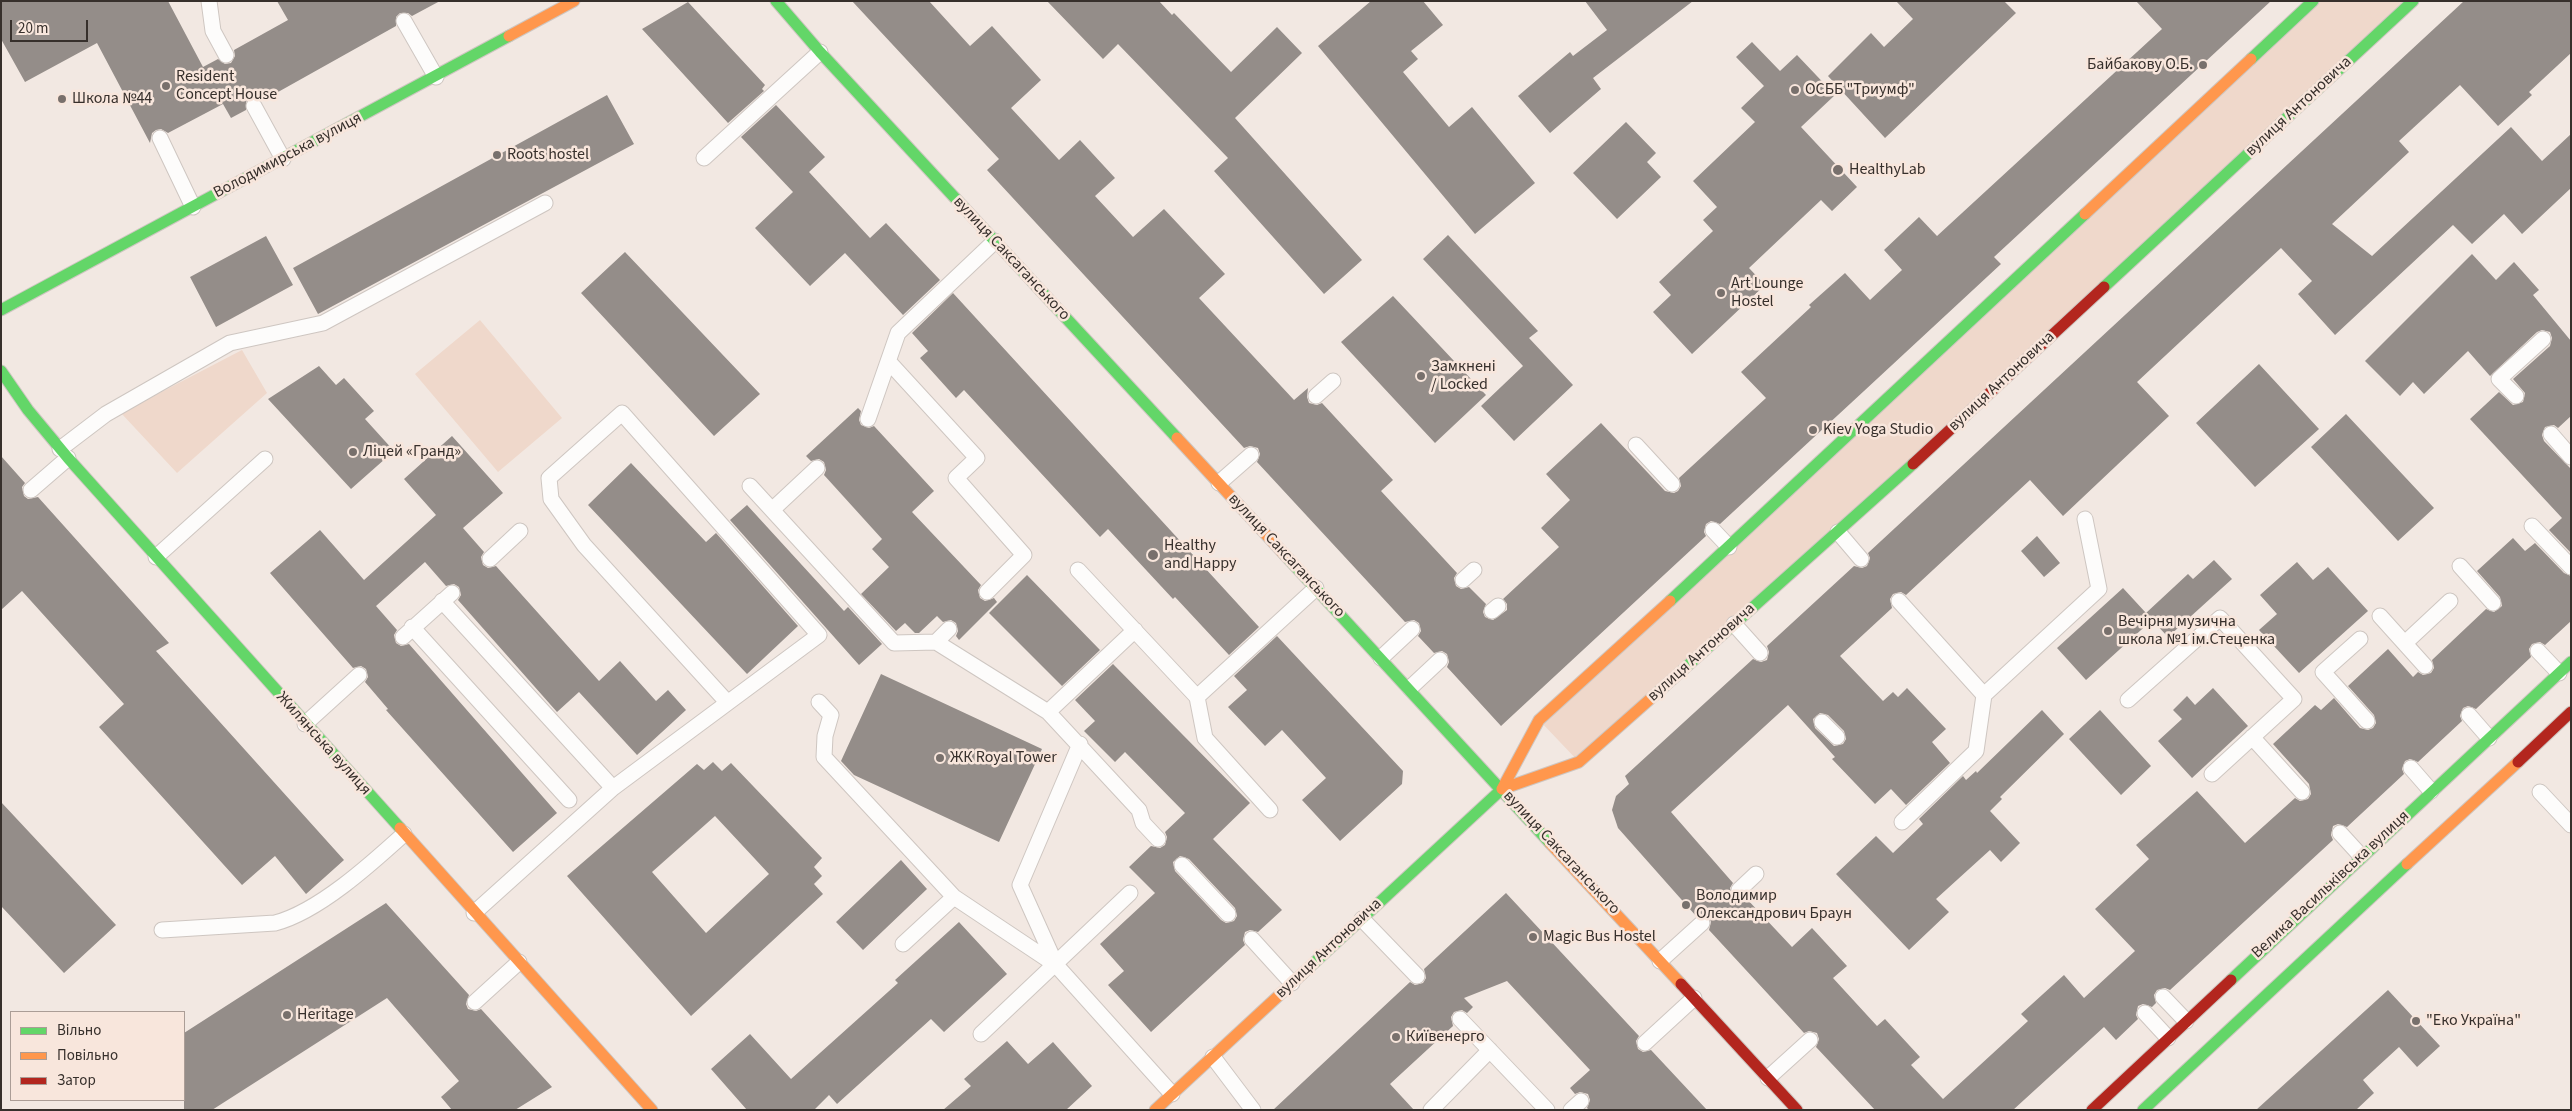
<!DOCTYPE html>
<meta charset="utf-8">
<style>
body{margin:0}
#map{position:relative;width:2572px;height:1111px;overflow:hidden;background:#f2e8e2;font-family:"Source Sans 3",sans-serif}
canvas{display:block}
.frame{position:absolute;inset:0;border:2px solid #37302c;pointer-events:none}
.legend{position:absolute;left:10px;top:1011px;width:175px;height:90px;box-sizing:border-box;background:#f8e6dc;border:1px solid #ab9d96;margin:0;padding:6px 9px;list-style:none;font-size:15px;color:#37302c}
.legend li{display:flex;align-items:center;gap:10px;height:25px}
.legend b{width:25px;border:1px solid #ab9d96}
.scale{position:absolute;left:10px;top:20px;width:78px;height:22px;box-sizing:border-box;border:2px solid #37302c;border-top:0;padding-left:6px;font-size:15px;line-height:18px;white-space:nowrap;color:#37302c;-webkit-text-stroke:4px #f8e6dc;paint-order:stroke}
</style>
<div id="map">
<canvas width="2572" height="1111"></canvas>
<div class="frame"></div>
<ul class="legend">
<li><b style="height:6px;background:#63d668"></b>Вільно</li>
<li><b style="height:6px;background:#ff974d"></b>Повільно</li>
<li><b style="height:6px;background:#b3261e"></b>Затор</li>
</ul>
<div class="scale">20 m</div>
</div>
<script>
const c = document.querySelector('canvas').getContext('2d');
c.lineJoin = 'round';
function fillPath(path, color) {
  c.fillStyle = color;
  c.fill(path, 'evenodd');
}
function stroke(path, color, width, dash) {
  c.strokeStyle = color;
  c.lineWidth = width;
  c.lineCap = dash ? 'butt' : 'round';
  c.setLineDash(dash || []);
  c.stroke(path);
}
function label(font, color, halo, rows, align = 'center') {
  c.font = font + ' "Source Sans 3",sans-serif';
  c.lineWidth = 5;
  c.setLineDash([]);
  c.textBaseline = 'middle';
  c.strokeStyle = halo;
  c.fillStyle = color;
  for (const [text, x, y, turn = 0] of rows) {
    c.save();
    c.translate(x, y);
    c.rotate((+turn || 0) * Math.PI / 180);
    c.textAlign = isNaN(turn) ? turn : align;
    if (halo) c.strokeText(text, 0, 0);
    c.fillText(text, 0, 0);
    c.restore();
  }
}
fillPath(new Path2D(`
 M 2313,1 L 2413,1 L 1579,762 L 1539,720 Z
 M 480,320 L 562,418 L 498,472 L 415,374 Z
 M 242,350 L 267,393 L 177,473 L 121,413 Z`), '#efd8cb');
fillPath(new Path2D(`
 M 1,1 L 168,1 L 203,67 L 218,59 L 225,64 L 231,63 L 235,56 L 234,50 L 288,20 L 277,1 L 440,1 L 412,16 L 408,13 L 400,13 L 396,17 L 396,26 L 262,101 L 255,97 L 249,98 L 246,102 L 246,110 L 231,118 L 223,104 L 168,133 L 161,129 L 156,130 L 152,133 L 150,143 L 97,43 L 25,82 L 1,39 Z
 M 852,1 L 929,1 L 970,46 L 992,26 L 1041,80 L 1011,108 L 1059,160 L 1080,140 L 1115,178 L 1095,196 L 1133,237 L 1164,209 L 1225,274 L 1199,298 L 1294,400 L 1308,388 L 1307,397 L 1309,403 L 1317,405 L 1322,403 L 1393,480 L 1381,491 L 1457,573 L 1454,578 L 1456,586 L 1461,589 L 1469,587 L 1486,604 L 1483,612 L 1485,617 L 1493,620 L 1507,610 L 1507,604 L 1503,599 L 1559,547 L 1541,528 L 1570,500 L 1546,474 L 1601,423 L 1665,491 L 1674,493 L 1678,491 L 1681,486 L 1679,478 L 1766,398 L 1741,372 L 1811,307 L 1809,305 L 1845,273 L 1870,300 L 1902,270 L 1884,250 L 1919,217 L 1937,236 L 2162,29 L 2136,1 L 2271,1 L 1994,257 L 2001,264 L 1864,391 L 1720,524 L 1711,521 L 1706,524 L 1704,532 L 1706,536 L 1501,726 L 1447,667 L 1449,662 L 1447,654 L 1442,651 L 1434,653 L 1418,636 L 1421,631 L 1419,623 L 1414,620 L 1405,622 L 1257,462 L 1260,454 L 1258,448 L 1250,446 L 1244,448 L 987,170 L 999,159 Z
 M 1047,1 L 1159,1 L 1172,15 L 1174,13 L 1231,72 L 1277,27 L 1302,53 L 1235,118 L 1362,260 L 1324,294 L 1214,171 L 1228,158 L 1118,44 L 1103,59 Z
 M 1371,1 L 1423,1 L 1443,25 L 1411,51 L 1418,59 L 1403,72 L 1449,127 L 1472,107 L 1535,183 L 1475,234 L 1318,46 Z
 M 1585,1 L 1693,1 L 1593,78 L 1601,89 L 1550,133 L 1518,96 L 1570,52 L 1573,56 L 1607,30 Z
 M 1896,1 L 2004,1 L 2016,13 L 1885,138 L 1828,76 L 1871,33 L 1884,47 L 1913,19 Z
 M 2464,1 L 2571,1 L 2571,53 L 2529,92 L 2532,95 L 2498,126 L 2460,85 L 2399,141 L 2409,152 L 2332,224 L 2372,256 L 2511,127 L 2542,161 L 2571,134 L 2571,188 L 2522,234 L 2504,214 L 2472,244 L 2453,225 L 2335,335 L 2298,294 L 2312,281 L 2281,248 L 2137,382 L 2169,416 L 2063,516 L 2030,480 L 1906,595 L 1901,592 L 1893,594 L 1890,599 L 1892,608 L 1840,656 L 1883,701 L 1893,692 L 1898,697 L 1907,688 L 1946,729 L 1932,742 L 1950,763 L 1906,805 L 1891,789 L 1875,804 L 1832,759 L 1835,757 L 1788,705 L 1671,812 L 1733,883 L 1730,888 L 1732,896 L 1737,899 L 1745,897 L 1792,947 L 1812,928 L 1847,966 L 1833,978 L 1877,1026 L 1885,1019 L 1920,1057 L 1911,1065 L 1943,1099 L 2028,1021 L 2021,1014 L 2064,975 L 2084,998 L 2135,951 L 2095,909 L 2149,859 L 2136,845 L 2197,791 L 2245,843 L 2295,798 L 2300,801 L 2308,799 L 2311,794 L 2309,784 L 2273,744 L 2315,705 L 2321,710 L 2334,698 L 2360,728 L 2368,730 L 2373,728 L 2376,723 L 2374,715 L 2348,686 L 2388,649 L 2413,677 L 2418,672 L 2423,675 L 2431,673 L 2434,668 L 2432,660 L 2486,609 L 2494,612 L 2502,606 L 2500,597 L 2477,571 L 2513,538 L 2525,551 L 2535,543 L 2564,573 L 2571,576 L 2571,621 L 2545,645 L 2540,642 L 2532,644 L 2529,649 L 2531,657 L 2476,709 L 2468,706 L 2463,708 L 2460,716 L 2462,721 L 2418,762 L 2410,759 L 2405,761 L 2402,769 L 2404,774 L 2347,827 L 2338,824 L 2333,826 L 2331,835 L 2333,840 L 2170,990 L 2165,988 L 2157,990 L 2154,995 L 2156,1003 L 2152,1007 L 2143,1004 L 2138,1006 L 2136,1015 L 2138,1019 L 2116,1040 L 2104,1027 L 2013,1110 L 1875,1110 L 1816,1047 L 1819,1039 L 1817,1033 L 1809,1031 L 1804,1033 L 1709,930 L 1711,922 L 1709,916 L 1704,914 L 1696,916 L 1618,828 L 1612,810 L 1616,796 L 1629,784 L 1625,776 L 1753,659 L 1761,662 L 1767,660 L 1769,652 L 1767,646 L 1854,566 L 1862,568 L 1867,566 L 1870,558 L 1868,553 ZM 1820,713 L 1828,715 L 1844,731 L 1846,739 L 1843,744 L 1834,746 L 1815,728 L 1813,719 Z
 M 688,2 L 765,85 L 762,89 L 764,91 L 728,123 L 642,29 Z
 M 1752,42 L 1780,71 L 1797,55 L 1835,95 L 1801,127 L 1857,187 L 1832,211 L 1821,200 L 1749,268 L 1765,285 L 1692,354 L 1653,312 L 1671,295 L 1659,282 L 1713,231 L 1703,220 L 1717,207 L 1693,181 L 1755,122 L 1741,108 L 1764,86 L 1736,57 Z
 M 607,95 L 634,144 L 318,314 L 293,268 Z
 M 776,105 L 825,157 L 809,172 L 870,238 L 886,223 L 940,280 L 903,315 L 845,253 L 810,286 L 755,228 L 793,192 L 741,137 Z
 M 1626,122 L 1656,153 L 1647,162 L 1661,177 L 1617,219 L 1573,173 Z
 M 1448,235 L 1538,331 L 1529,338 L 1573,385 L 1514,441 L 1481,406 L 1523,366 L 1423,259 Z
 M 266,236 L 293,285 L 216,327 L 190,277 Z
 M 625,252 L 760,394 L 714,436 L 581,293 Z
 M 2472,254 L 2496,280 L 2514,262 L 2539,290 L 2533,295 L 2571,341 L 2571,416 L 2558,428 L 2554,425 L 2545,427 L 2542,435 L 2544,441 L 2571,469 L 2571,553 L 2549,530 L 2562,518 L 2470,419 L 2499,392 L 2513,405 L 2523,402 L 2525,393 L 2513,379 L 2550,346 L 2552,338 L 2550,332 L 2542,330 L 2537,332 L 2490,376 L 2468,351 L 2424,394 L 2413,382 L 2400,396 L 2365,361 Z
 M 953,293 L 1259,627 L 1229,655 L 1175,597 L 1173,599 L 1108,529 L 1100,537 L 964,390 L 956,398 L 920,358 L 928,351 L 912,333 Z
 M 1393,296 L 1486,395 L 1435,443 L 1341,342 Z
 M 2259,364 L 2319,429 L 2255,487 L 2196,423 Z
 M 319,366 L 336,385 L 344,378 L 374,411 L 365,419 L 394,451 L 351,489 L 268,399 Z
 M 858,408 L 861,411 L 859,420 L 861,425 L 869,428 L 874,426 L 934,491 L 912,512 L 981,585 L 978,590 L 980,598 L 985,601 L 994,598 L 997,602 L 959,640 L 956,636 L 958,631 L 956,623 L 951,620 L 943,622 L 937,616 L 919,633 L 915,633 L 905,623 L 896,631 L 861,594 L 889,567 L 872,549 L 882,539 L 824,475 L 826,470 L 824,462 L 819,459 L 811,461 L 806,456 Z
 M 2346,414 L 2434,508 L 2398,541 L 2311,447 Z
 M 452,436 L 503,493 L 463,528 L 484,552 L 481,557 L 483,565 L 488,568 L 496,566 L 599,681 L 620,661 L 656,701 L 668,690 L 686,710 L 637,755 L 579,692 L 557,712 L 458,600 L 461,595 L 459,587 L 454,584 L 446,586 L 425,562 L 376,606 L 397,630 L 394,635 L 396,643 L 401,646 L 409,644 L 557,813 L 513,852 L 386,710 L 388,709 L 365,682 L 368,677 L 366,669 L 361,666 L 353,668 L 270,573 L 320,530 L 364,580 L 436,515 L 404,479 Z
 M 1,456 L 25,483 L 22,487 L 24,496 L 28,499 L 38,497 L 169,643 L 156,651 L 344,860 L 306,894 L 275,856 L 242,885 L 99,727 L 124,704 L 22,591 L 1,610 Z
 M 631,463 L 706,542 L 716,533 L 798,626 L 747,674 L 588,505 Z
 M 747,505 L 844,611 L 848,607 L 882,644 L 859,665 L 730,520 Z
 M 2037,536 L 2060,563 L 2044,577 L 2021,551 Z
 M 2214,560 L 2232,579 L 2168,637 L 2152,620 L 2086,680 L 2057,648 L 2123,588 L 2146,613 L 2188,574 L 2193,579 Z
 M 2297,562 L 2313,580 L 2328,567 L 2368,611 L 2299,673 L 2259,630 L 2277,614 L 2260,595 Z
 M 1027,575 L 1100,650 L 1062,686 L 989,613 Z
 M 1277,636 L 1403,771 L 1402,784 L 1340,841 L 1302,800 L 1326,778 L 1282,730 L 1265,746 L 1228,707 L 1247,690 L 1234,676 Z
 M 1113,664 L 1250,803 L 1213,839 L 1282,910 L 1258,932 L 1250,930 L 1245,932 L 1243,940 L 1245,945 L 1151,1032 L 1108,985 L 1124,971 L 1100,944 L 1155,893 L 1129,867 L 1151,846 L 1160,848 L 1165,845 L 1167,837 L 1165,832 L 1185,813 L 1125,752 L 1115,762 L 1084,731 L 1095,721 L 1075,700 ZM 1180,856 L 1189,859 L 1235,908 L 1237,916 L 1234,921 L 1226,923 L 1221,920 L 1175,871 L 1173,862 Z
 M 881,674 L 1042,749 L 999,842 L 854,775 L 841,761 Z
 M 2213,688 L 2248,726 L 2192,778 L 2158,741 L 2182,719 L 2173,710 L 2187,696 L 2195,705 Z
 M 2042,710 L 2064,734 L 2000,797 L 2002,799 L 1990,811 L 2020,843 L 2001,862 L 1990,850 L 1936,899 L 1949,912 L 1909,950 L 1836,874 L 1876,836 L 1893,853 L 1923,824 L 1919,819 L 1963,776 L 1966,780 L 1976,771 L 1977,773 Z
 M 2100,710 L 2151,766 L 2121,795 L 2069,739 Z
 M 713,762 L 722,771 L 731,763 L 822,858 L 814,867 L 822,876 L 814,884 L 823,894 L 691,1016 L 567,876 L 697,764 L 704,770 ZM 715,816 L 769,874 L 706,933 L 652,872 Z
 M 1,802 L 116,925 L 64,973 L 1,906 Z
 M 901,860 L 927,889 L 863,950 L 836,922 Z
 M 1506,893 L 1639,1036 L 1636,1041 L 1638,1049 L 1643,1052 L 1651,1050 L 1707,1110 L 1589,1110 L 1587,1108 L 1590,1100 L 1588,1094 L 1580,1092 L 1575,1094 L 1570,1088 L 1590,1070 L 1507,981 L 1464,998 L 1473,1007 L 1467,1013 L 1462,1010 L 1454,1012 L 1451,1017 L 1453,1026 L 1390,1084 L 1414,1110 L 1273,1110 L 1410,982 L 1415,985 L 1423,983 L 1426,978 L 1424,969 Z
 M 386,903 L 469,995 L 466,1004 L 468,1009 L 476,1011 L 481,1009 L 552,1087 L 515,1110 L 452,1110 L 441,1097 L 459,1081 L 387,998 L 212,1110 L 184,1110 L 184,1033 Z
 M 959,922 L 1007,974 L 944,1032 L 931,1019 L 837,1104 L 829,1095 L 814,1110 L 747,1110 L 711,1069 L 750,1034 L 791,1079 L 898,983 L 895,980 Z
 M 2388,990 L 2440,1046 L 2417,1067 L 2399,1047 L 2363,1080 L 2374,1093 L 2356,1110 L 2256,1110 Z
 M 1007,1041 L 1028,1064 L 1053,1042 L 1092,1086 L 1066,1110 L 943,1110 L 971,1086 L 964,1079 Z`), '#948d89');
const lane = new Path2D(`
 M 209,1 L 213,31 L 226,55
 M 404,21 L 436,77
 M 254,106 L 283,159
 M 160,138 L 193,207
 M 704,158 L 820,52
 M 889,362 L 977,458 L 956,478 L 1024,555 L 987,592
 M 1316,396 L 1333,381
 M 2516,396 L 2499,379 L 2543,339
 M 868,419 L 898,333 L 995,241
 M 2551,434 L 2571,457
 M 1636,445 L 1672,484
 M 60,449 L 106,414 L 230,343 L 323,323 L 545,203
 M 1219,483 L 1251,455
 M 750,486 L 894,643 L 936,642 L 1048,712 L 1139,810 L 1143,823 L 1158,839
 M 31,490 L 68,458
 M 772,510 L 817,468
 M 2532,526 L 2571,567
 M 1713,530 L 1729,547
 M 1838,532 L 1861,559
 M 156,557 L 265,459
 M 490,559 L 520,531
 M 2460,566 L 2493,603
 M 1078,570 L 1197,697 L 1205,738 L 1270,810
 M 1463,580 L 1474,570
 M 442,601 L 613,788 L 474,913
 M 1899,601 L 1984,695 L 2099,589 L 2085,519
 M 1492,611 L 1498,606
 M 2380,616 L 2425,666
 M 1734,624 L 1760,653
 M 412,627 L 569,800
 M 403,637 L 452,593
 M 2360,639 L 2323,672 L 2367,721
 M 936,642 L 949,629
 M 2405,643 L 2450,601
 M 2538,651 L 2559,673
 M 1381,658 L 1412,629
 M 1410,688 L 1440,660
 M 1197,697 L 1316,588
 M 2128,700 L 2220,618 L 2294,699 L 2212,774
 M 819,702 L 831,715 L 825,736 L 824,757 L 954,897
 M 1048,712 L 1135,630
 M 2469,715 L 2489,738
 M 1822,722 L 1837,737
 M 305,724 L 359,675
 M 2252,737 L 2302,792
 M 2411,768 L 2431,791
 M 613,788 L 819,635 L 622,413 L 549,478 L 551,499 L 584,545 L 727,702
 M 2540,792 L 2571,825
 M 1902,822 L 1976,751 L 1984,695
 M 2340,833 L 2361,856
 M 1182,865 L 1228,914
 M 1739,890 L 1756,874
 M 1362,919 L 1417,976
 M 162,930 L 275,923 C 318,912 371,864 404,834
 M 1252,939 L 1292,983
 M 903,944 L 954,897 L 1056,965 L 1172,1094
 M 1660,961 L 1702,923
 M 1056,965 L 1020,885 L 1080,744
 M 2163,997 L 2186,1021
 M 475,1002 L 519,962
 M 2145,1013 L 2168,1038
 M 1460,1019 L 1547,1110
 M 981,1034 L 1130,893
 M 1645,1043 L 1694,998
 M 1213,1057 L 1253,1110
 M 1768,1078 L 1810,1040
 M 1431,1110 L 1490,1050
 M 1571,1110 L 1581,1101`);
const fast = new Path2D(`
 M 776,1 L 820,52 L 1177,438
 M 2251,59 L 2313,1
 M 2104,287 L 2413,1
 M 1,310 L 509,36
 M 1,371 L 28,410 L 68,458 L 400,828
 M 1284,554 L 1550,843
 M 1670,601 L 2085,214
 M 1657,693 L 1913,464
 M 1301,975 L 1502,789
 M 2231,980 L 2571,662
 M 2143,1110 L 2407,864`);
const slow = new Path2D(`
 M 509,36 L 574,1
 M 2085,214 L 2251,59
 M 1177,438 L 1284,554
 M 1502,789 L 1579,762 L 1657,693
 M 1502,789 L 1539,720 L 1670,601
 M 400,828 L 652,1110
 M 1550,843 L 1681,984
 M 2407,864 L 2518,762
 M 1155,1110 L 1301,975`);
const jam = new Path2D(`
 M 1913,464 L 2104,287
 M 2518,762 L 2571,712
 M 1681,984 L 1797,1110
 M 2092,1110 L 2231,980`);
stroke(lane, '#cec6c1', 17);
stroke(fast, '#cec6c1', 13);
stroke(slow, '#cec6c1', 13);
stroke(jam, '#cec6c1', 13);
stroke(lane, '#fdfcfb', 15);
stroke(fast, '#63d668', 11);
stroke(slow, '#ff974d', 11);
stroke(jam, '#b3261e', 11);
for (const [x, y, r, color] of [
 [2203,65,5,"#78706c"],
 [166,86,5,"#78706c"],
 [1795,90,5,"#78706c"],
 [62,99,5,"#78706c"],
 [497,155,5,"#78706c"],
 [1838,170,6,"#78706c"],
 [1721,293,5,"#78706c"],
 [1421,376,5,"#78706c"],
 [1813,430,5,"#78706c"],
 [353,452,5,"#78706c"],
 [1153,555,6,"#78706c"],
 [2108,631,5,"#78706c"],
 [940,758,5,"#78706c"],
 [1686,905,5,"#78706c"],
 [1533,937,5,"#78706c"],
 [287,1015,5,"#78706c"],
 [2416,1021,5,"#78706c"],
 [1396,1037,5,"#78706c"]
]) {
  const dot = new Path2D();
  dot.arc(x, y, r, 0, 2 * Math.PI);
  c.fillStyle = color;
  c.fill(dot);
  stroke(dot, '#f8e6dc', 2);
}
label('16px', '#37302c', '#f8e6dc', [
 ["Байбакову О.Б.",2193,65,"right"],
 ["Resident",176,77],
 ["Concept House",176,95],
 ["ОСББ \"Триумф\"",1805,90],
 ["Школа №44",72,99],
 ["Roots hostel",507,155],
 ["HealthyLab",1849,170],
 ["Art Lounge",1731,284],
 ["Hostel",1731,302],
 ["Замкнені",1431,367],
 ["/ Locked",1431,385],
 ["Kiev Yoga Studio",1823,430],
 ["Ліцей «Гранд»",363,452],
 ["Healthy",1164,546],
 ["and Happy",1164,564],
 ["Вечірня музична",2118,622],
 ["школа №1 ім.Стеценка",2118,640],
 ["ЖК Royal Tower",950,758],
 ["Володимир",1696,896],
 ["Олександрович Браун",1696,914],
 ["Magic Bus Hostel",1543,937],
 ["Heritage",297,1015],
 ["\"Еко Україна\"",2426,1021],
 ["Київенерго",1406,1037]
], 'left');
label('16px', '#37302c', '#f8e6dc', [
 ["вулиця Антоновича",2299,107,-43],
 ["Володимирська вулиця",288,156,-28],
 ["вулиця Саксаганського",1011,259,47],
 ["вулиця Антоновича",2002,382,-43],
 ["вулиця Саксаганського",1286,556,47],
 ["вулиця Антоновича",1702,653,-42],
 ["Жилянська вулиця",323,744,48],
 ["вулиця Саксаганського",1561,853,47],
 ["Велика Васильківська вулиця",2331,885,-43],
 ["вулиця Антоновича",1329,949,-43]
]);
</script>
